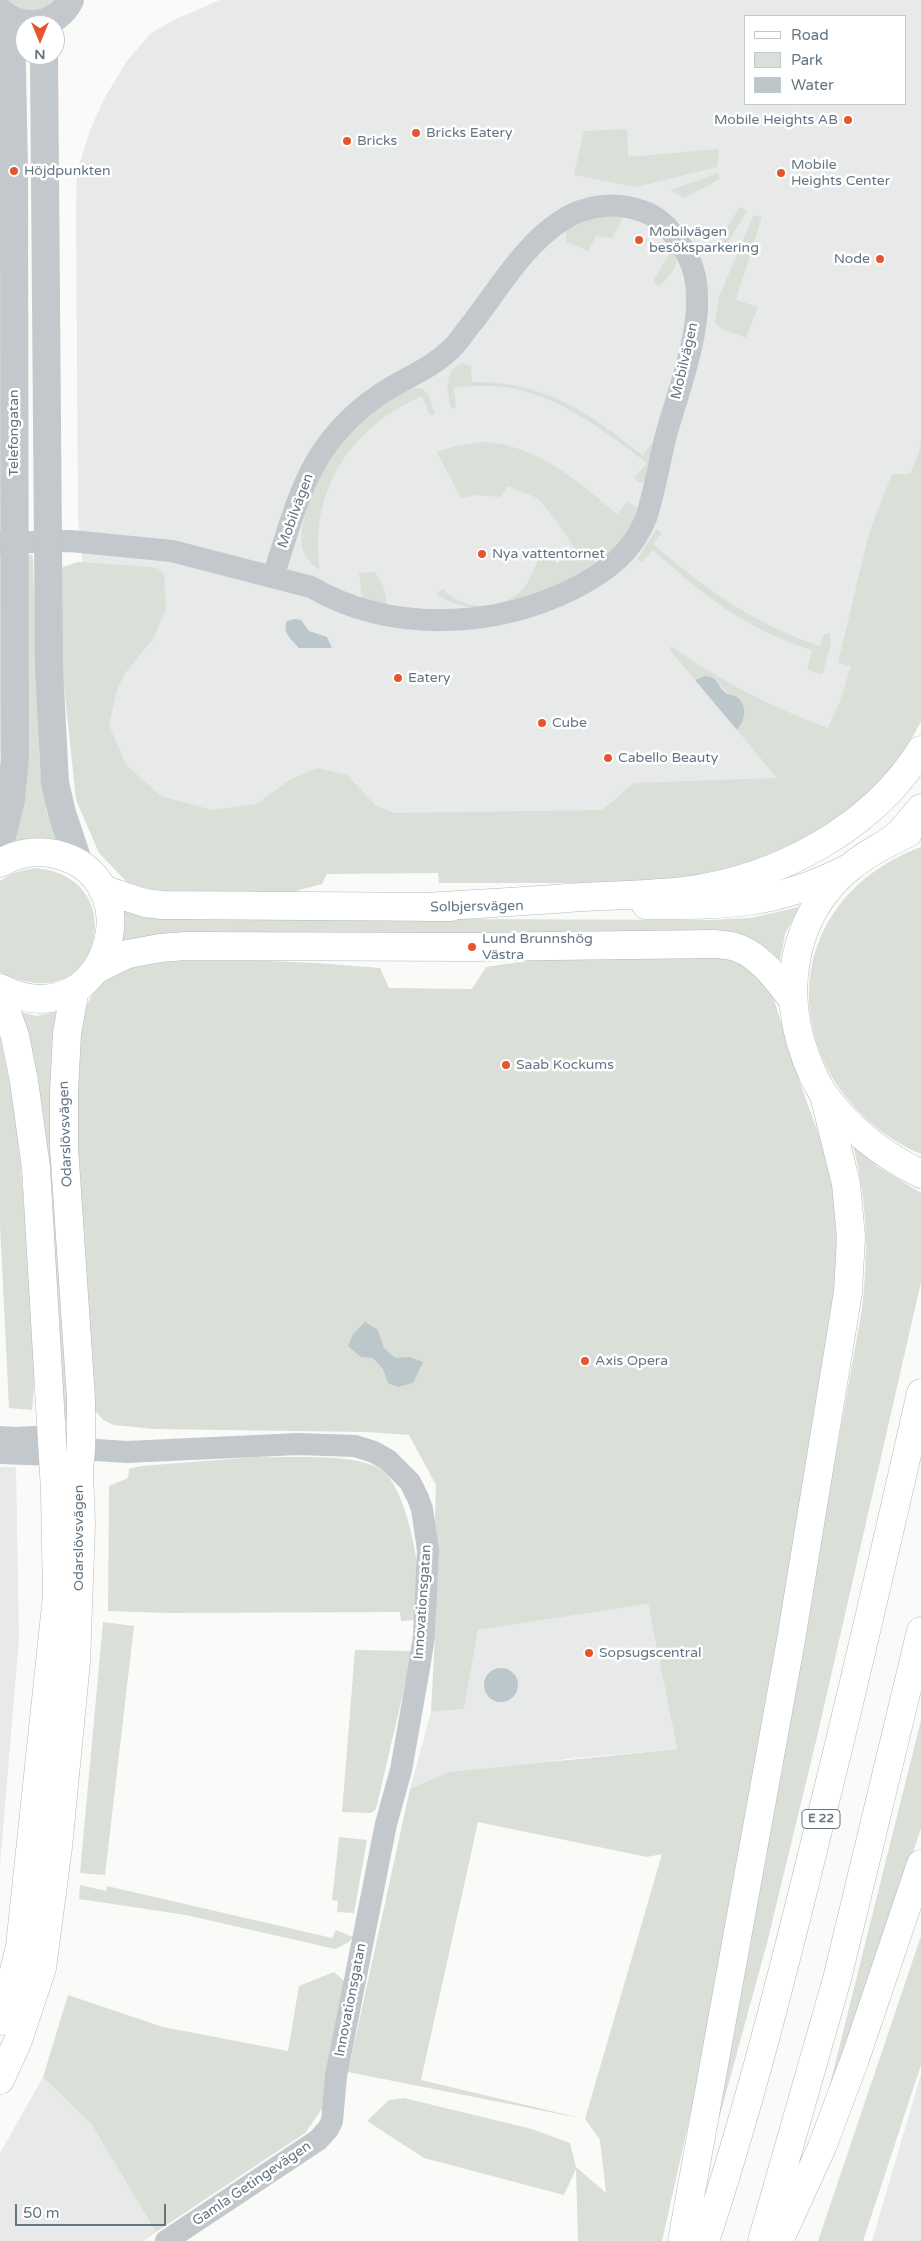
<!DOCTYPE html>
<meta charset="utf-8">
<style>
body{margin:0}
#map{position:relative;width:921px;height:2241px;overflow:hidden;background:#fafaf8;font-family:"Varela Round",sans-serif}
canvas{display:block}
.legend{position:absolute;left:744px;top:15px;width:162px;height:90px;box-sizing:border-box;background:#fff;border:1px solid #c1c8cd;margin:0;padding:6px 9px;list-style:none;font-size:15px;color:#657683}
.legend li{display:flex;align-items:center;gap:10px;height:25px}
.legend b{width:25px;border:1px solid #c1c8cd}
.north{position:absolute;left:15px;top:15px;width:50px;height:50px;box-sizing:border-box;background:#fff;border:1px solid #c1c8cd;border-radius:50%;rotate:180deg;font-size:14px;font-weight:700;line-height:20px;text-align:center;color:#657683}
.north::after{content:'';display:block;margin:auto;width:18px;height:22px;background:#e4572e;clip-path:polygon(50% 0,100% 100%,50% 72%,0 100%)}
.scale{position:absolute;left:15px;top:2204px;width:151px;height:22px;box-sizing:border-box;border:2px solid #657683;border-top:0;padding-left:6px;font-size:15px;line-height:18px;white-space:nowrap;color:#657683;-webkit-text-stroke:4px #fff;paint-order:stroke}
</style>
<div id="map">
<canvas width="921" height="2241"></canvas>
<ul class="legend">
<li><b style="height:6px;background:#fff"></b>Road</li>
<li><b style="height:14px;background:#dadfd7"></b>Park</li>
<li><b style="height:14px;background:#bbc7cb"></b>Water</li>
</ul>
<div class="north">N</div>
<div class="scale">50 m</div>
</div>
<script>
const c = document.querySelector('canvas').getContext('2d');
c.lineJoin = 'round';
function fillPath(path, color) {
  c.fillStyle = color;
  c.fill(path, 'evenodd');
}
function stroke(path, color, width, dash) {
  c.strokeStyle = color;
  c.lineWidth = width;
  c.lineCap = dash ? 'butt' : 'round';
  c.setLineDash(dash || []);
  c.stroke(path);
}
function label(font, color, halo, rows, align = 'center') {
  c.font = font + ' "Varela Round",sans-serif';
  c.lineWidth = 5;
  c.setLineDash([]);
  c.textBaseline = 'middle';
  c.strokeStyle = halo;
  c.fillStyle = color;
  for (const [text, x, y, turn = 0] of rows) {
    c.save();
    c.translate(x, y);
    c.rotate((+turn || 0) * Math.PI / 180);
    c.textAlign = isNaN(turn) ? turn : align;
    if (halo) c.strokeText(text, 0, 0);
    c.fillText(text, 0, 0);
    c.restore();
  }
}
fillPath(new Path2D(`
 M 220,0 L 921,0 L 921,495 L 837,762 L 694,819 L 168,821 L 111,776 L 87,602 L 78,518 L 76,209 L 77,172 L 90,130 L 105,97 L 127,61 L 150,34 L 174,20 ZM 745,16 L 905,16 L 905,104 L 745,104 Z
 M 0,1467 L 16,1467 L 19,1639 L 0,1865 Z
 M 648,1604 L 677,1749 L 565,1759 L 410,1789 L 431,1712 L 464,1709 L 478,1630 Z
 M 921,2074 L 921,2241 L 872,2241 Z
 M 43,2077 L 92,2125 L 156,2232 L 144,2241 L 0,2241 L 0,2153 Z`), '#e8e9e9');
fillPath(new Path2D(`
 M 6,0 L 53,0 C 38,19 23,11 6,0 Z
 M 0,117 L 4,667 L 0,771 Z
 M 627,129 L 628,157 L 719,149 L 717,167 L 636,187 L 574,175 L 584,131 Z
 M 718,173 L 720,179 L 684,198 L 671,190 Z
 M 740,207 L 747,211 L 721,253 L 718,241 Z
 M 754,215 L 762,217 L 736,300 L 758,307 L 746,338 L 722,329 L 715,322 L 719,297 Z
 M 596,216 L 624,216 L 612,238 L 596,236 L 588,251 L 566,242 L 566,233 L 568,229 Z
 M 672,249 C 674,253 677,256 677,260 C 676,268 664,284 658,286 L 653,281 Z
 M 462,363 L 471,366 L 472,382 C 545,381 588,412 643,456 L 652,443 L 656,446 L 646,482 L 638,483 L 635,477 L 647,463 C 606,432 563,398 511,388 C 493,385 473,386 454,387 L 456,407 L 451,409 C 447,392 443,371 462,363 Z
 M 421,388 L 429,395 L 435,414 L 430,415 L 422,396 C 351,427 308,491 320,570 C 313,566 306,559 303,550 C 295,515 327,456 351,432 C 363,420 376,410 390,401 C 400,394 408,387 421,388 Z
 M 921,440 L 921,721 C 906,753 884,778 858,801 C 810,844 749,870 685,880 C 646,885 607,884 568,883 C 525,883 482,883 439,883 L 438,873 L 327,874 L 322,884 L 280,895 L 157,891 L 127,882 L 99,853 L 76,800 L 63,676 L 56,576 L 63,567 L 78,562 L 151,567 L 159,569 L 164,575 L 166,609 L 153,639 L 125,673 L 117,690 L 109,725 L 126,765 L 161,796 L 212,810 L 256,804 L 291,779 L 317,768 L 347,775 L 376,806 L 395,813 L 602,810 L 634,783 L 777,778 L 737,730 L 741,724 L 729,694 L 723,689 L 720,684 L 698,678 L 695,680 L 670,650 L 671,646 C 718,680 773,708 828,728 L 840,701 L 851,666 L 838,663 L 869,533 L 892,474 L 910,474 L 919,453 Z
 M 484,442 C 538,445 577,481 617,514 L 628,502 L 637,508 C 634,518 629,532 622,539 C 595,572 510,614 468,607 C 456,605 446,600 436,594 L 443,589 C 461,610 498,611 519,593 C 529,584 533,572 538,559 L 550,554 L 557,564 L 575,549 L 556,520 L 537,498 L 508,486 L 500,497 L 476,495 L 461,498 L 437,452 L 456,446 Z
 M 657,529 L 662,533 L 653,544 C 704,588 755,625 820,646 L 824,634 L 830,634 L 831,644 L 823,673 L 820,674 L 807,670 L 812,650 C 744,629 705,596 653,550 L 642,562 L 637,559 Z
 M 26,554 L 32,555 L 33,559 L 40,769 L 47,813 L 59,840 L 42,839 L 12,843 Z
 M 375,572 L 383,585 L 387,604 L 381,605 L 362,598 L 359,573 Z
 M 921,847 L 921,1154 C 778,1090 766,905 921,847 Z
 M 35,868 C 129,876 102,1002 25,981 C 16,979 7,977 0,972 L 0,881 L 13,873 Z
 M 799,907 L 785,934 L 780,961 L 764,949 L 123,943 L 124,910 L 195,918 L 709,920 L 751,918 Z
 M 713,953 L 734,960 L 756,974 L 771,990 L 800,1083 L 828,1160 L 835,1200 L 837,1272 L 814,1430 L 704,2054 L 662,2241 L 578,2241 L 576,2169 L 564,2195 L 424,2158 L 367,2121 L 389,2100 L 404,2098 L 532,2129 L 570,2143 L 576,2167 L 606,2193 L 600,2140 L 585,2119 L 348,2072 L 410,1789 L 450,1772 L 677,1749 L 648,1604 L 478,1630 L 464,1709 L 431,1712 L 436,1619 L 434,1548 L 436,1485 L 409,1435 L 367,1432 L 154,1429 L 114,1425 L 103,1420 L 93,1408 L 75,1170 L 79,1056 L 83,1012 L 95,989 L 115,973 L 148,963 L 197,958 L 316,963 L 380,968 L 389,988 L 472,989 L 486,967 L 540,959 ZM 478,1822 L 647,1857 L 662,1854 L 585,2119 L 421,2080 Z
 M 20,1012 L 37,1016 L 56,1012 L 52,1049 L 51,1108 L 71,1419 L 62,1420 Z
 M 0,1036 L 9,1079 L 19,1141 L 36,1365 L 32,1410 L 9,1408 L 0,1225 Z
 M 853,1145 L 878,1167 L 921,1193 L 921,1282 L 817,1737 L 767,1943 L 712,2144 L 862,1309 C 869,1251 867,1202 853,1145 Z
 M 256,1457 C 290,1458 347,1453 377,1467 C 403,1478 418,1555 419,1582 C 419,1594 417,1607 416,1620 L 401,1621 L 400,1612 L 167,1613 L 108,1611 L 109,1486 L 128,1478 L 129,1469 L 141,1466 Z
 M 103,1622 L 134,1626 L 105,1875 L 80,1873 Z
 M 355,1650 L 413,1651 L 376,1809 L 371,1813 L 342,1812 Z
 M 921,1720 L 921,1828 L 854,2028 L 822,2116 Z
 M 339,1837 L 367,1840 L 354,1913 L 337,1912 L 338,1901 L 332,1900 Z
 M 80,1885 L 106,1891 L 107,1886 L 332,1938 L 336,1930 L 353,1937 L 349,1942 L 335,1949 L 186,1915 L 79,1899 Z
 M 921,1936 L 921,2065 L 863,2241 L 818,2241 Z
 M 334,1972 L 344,1981 L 322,2109 L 305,2133 L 156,2232 L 92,2125 L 43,2077 L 68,1995 L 163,2027 L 288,2051 L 299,1986 Z`), '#dadfd7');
fillPath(new Path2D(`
 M 294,619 L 301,620 L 309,631 L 327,637 L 332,648 L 299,648 C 292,640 282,633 287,621 Z
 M 705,676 C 721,678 716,686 726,693 C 729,695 734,695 737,697 C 748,706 745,720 737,730 L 695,680 Z
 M 365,1322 L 378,1330 L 384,1348 L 395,1358 L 409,1357 L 423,1362 L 413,1383 L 398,1387 L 388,1383 L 383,1369 L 373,1358 L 361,1357 L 348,1346 L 353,1334 Z
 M484 1685a17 17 0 1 1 34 0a17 17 0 1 1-34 0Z`), '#bbc7cb');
const secondary = new Path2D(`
 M 0,863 C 17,853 36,850 55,854 C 157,877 106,1042 0,988
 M 102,889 L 145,903 L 162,905 L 451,907
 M 646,905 C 725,905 774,906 847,869
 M 97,969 L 128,954 L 160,948 L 186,946 L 472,947 L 715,944 C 722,945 731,945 738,948 C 762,957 778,981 793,1000
 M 0,993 L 15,1036 L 24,1081 L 36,1168 L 55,1491 L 57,1596 L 20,1946 L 6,2004 L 0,2021
 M 0,2080 L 17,2043 L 42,1968 L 58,1847 L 76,1662 L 81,1525 L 79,1470 L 81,1449 L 81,1399 L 64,1147 L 64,1092 L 67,1033 L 75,989`);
const primary = new Path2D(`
 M 908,833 C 887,843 867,853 849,868 C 792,915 781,992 806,1058 C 811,1071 816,1084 825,1096 C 849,1129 884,1156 921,1174`);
const motorway = new Path2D(`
 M 887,843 L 899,834 L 921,808
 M 426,907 C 478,904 530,901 582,897 C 615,895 650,895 684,891 C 775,880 872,829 921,750
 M 682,2241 L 791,1640 L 848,1292 L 851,1237 L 846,1184 L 824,1095
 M 705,2241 C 750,2105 785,1965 819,1826 C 855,1682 888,1538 921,1393
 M 762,2241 L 837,1979 L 921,1631
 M 779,2241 L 822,2147 L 855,2059 L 921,1864`);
stroke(secondary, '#b3babf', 29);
stroke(primary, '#b5babe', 29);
stroke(motorway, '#b4b9bd', 29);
stroke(new Path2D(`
 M 0,543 L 71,541 L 172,551 L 311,587 C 390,633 494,629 575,588 C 607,571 632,553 646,518 C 655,491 659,463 666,435 C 679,388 708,317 693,269 C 690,259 685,250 679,242 C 669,227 658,216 642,211 C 615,201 585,205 561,221 C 524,245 499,288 473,322 C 465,331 459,342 450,350 C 429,370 402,379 379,395 C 308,444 298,500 273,577
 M 0,1437 L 16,1438 L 52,1436 L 81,1449 L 127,1452 L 298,1444 L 355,1446 L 374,1452 L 388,1460 L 410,1482 L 418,1498 L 422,1509 L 428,1550 L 424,1636 L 419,1668 L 401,1770 L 386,1824 L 336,2076 L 332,2121 L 328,2129 L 318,2140 L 166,2241
 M 0,1453 L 53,1455 L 69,1452`), '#c3c8cc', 22);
stroke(new Path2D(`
 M 0,12 C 23,31 56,28 70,0
 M 44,55 L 49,667 L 55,783 L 62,813 L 79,864
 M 0,845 L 11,799 L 15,758 L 14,171 L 11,20`), '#c3c8cc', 28);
stroke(secondary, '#fff', 28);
stroke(primary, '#fff', 28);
stroke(motorway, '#fff', 28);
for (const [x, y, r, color] of [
 [848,120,5,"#e4572e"],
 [416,133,5,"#e4572e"],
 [347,141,5,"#e4572e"],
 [14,171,5,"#e4572e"],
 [781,173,5,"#e4572e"],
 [639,240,5,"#e4572e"],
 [880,259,5,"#e4572e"],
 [482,554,5,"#e4572e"],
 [398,678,5,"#e4572e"],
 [542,723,5,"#e4572e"],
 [608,758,5,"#e4572e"],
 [472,947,5,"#e4572e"],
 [506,1065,5,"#e4572e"],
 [585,1361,5,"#e4572e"],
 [589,1653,5,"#e4572e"]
]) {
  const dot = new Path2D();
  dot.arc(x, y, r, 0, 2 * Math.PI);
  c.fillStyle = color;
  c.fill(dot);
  stroke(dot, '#fff', 2);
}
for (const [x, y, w] of [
 [821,1819,38]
]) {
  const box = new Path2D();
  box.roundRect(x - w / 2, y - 9.5, w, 19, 4);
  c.fillStyle = '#fff';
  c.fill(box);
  stroke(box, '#657683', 1);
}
label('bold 12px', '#657683', null, [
 ["E 22",821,1819]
]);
label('14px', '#657683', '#fff', [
 ["Mobile Heights AB",838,120,"right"],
 ["Bricks Eatery",426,133],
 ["Bricks",357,141],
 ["Mobile",791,165],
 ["Heights Center",791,181],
 ["Höjdpunkten",24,171],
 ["Mobilvägen",649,232],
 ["besöksparkering",649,248],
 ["Node",870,259,"right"],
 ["Nya vattentornet",492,554],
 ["Eatery",408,678],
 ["Cube",552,723],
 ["Cabello Beauty",618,758],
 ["Lund Brunnshög",482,939],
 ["Västra",482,955],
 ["Saab Kockums",516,1065],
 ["Axis Opera",595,1361],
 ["Sopsugscentral",599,1653]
], 'left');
label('14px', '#657683', '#fff', [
 ["Mobilvägen",685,361,-77],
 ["Telefongatan",14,433,-90],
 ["Mobilvägen",296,511,-70],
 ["Solbjersvägen",477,907,-1],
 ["Odarslövsvägen",66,1134,-92],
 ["Odarslövsvägen",79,1538,-90],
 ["Innovationsgatan",423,1602,-86],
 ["Innovationsgatan",351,2000,-79],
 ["Gamla Getingevägen",252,2184,-34]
]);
</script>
